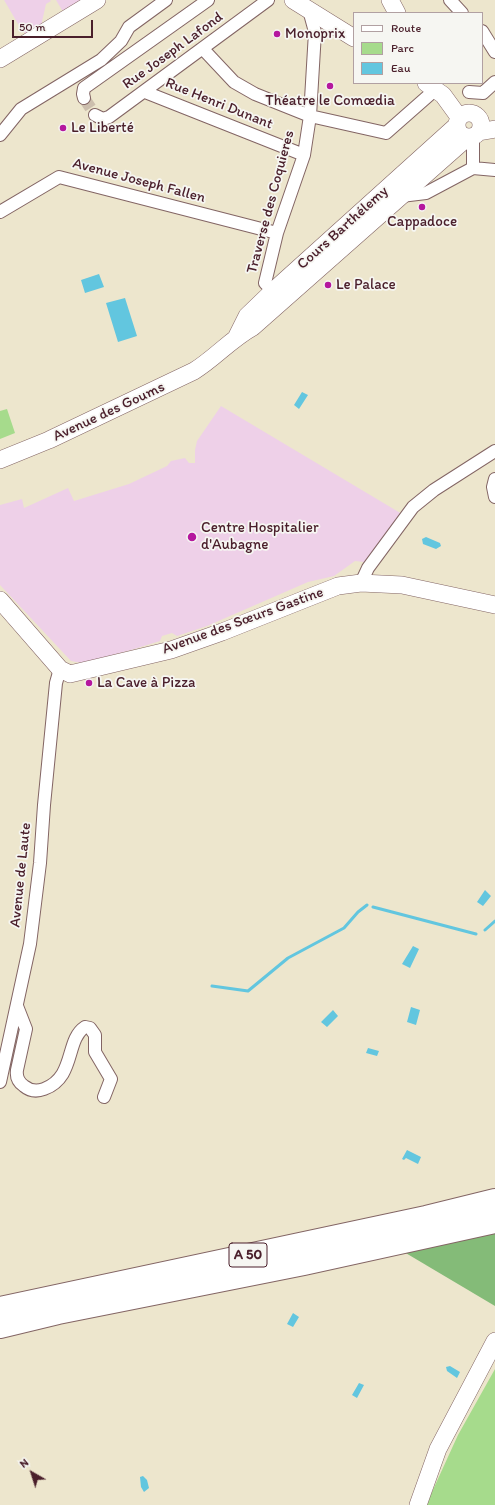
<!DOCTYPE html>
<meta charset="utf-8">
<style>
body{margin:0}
#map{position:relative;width:495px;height:1505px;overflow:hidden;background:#ede6cd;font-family:Itim,sans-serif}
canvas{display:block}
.legend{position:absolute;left:353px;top:12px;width:130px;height:72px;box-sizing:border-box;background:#f6f6f2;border:1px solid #b1a0a2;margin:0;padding:5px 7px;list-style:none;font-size:12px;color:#4a1f2b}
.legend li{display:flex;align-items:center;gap:8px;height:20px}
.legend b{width:20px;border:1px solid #b1a0a2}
.north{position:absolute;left:12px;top:1453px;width:40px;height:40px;-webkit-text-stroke:3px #f6f6f2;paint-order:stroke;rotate:321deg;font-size:11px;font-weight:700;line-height:16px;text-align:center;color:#4a1f2b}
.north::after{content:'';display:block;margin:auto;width:14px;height:18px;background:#4a1f2b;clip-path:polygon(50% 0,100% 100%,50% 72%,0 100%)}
.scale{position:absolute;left:12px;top:20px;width:81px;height:18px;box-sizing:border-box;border:2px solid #4a1f2b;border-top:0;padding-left:5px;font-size:12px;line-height:14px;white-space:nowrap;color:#4a1f2b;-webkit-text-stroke:3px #f6f6f2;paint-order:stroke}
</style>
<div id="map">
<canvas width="495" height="1505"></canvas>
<ul class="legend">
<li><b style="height:5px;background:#fff"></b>Route</li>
<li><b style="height:11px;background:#a6db8c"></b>Parc</li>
<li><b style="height:11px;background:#62c6df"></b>Eau</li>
</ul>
<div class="north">N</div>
<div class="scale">50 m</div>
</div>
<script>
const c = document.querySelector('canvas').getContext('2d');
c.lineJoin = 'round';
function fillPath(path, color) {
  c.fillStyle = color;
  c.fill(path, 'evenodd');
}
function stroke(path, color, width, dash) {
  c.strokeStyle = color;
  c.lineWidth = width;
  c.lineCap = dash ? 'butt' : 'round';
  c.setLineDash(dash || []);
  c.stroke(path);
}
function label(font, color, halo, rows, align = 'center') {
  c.font = font + ' Itim,sans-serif';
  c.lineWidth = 3.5;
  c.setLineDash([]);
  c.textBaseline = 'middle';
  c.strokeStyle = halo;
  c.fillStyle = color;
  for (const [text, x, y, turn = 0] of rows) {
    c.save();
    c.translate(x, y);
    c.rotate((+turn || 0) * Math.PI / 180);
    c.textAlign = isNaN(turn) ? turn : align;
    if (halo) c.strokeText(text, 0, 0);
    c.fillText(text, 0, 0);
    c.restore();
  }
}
fillPath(new Path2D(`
 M 4,0 L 50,0 L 51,1 L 46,4 L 41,26 L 26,34 L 21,29 Z
 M 56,0 L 84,0 L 67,10 L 62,10 Z
 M 221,406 L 402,514 L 364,562 L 355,561 L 334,576 L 308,582 L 207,626 L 177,636 L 172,633 L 162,636 L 160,641 L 131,650 L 82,663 L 71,661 L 0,585 L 0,505 L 22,499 L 24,508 L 68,488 L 74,501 L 129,484 L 167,466 L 171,461 L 185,458 L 189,463 L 195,463 L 195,450 L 197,441 Z`), '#eed0e8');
fillPath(new Path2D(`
 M 7,409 L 15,433 L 0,439 L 0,411 Z
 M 495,1369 L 495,1505 L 426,1505 L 458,1435 Z`), '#a6db8c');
fillPath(new Path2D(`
 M 495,1230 L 495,1306 L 404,1252 Z`), '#84bb78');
fillPath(new Path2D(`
 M 99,274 L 104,287 L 85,293 L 81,280 Z
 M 125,298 L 137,336 L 118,342 L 106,303 Z
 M 302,392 L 308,395 L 299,409 L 294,405 Z
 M 426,537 L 440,543 L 441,546 L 436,549 L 423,544 L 422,539 Z
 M 485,890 L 491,896 L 483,906 L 477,902 Z
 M 413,946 L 419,949 L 410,968 L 402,964 Z
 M 411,1007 L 420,1010 L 416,1025 L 407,1022 Z
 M 333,1010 L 338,1016 L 327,1027 L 321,1022 Z
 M 368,1048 L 379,1051 L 377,1056 L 366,1053 Z
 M 407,1150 L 421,1157 L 418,1164 L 406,1158 L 404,1160 L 402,1159 Z
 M 293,1313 L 299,1317 L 293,1327 L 287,1324 Z
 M 450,1366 L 460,1372 L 457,1378 L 447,1371 L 446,1367 Z
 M 359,1383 L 364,1385 L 357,1398 L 352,1395 Z
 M 143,1476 L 147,1480 L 149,1488 L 144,1492 L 141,1487 L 140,1477 Z`), '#62c6df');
stroke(new Path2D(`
 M 373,907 L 476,934
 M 485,930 L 495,921
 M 212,986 L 248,991 L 288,958 L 344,928 L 358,912 L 367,905`), '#62c6df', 3);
stroke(new Path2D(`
 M 84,98 L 95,115`), '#ccbead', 12, [12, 6]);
const street = new Path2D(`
 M 450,0 L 462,13
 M 482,31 L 495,52
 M 203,49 L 234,82 L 255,94 L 310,116 L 386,133 L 436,89
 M 145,92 L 304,155
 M 469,92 L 483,93 L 495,82
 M 84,98 L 83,94 L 84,88 L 208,0
 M 95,115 L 103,119 L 109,117 L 268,0
 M 0,135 L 21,109 L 101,60 L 121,41 L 129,27 L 166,0
 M 473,137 L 473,168
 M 473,168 L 495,170
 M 401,196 L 426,193 L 473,168
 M 0,212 L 59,177 L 277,233
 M 278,296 L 265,283 L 277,233 L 304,155 L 310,116 L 315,32 L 309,10
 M 495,479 L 493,487 L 495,497
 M 361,583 L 368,568 L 413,507 L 434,490 L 495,451
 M 17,1006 L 26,1029 L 17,1070 C 16,1077 18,1082 24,1086 C 30,1091 36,1092 44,1089 C 76,1077 65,1040 85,1027 L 90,1028 L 95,1035 L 95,1052 L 111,1079 L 104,1097
 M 0,1082 L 30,944 L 40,863 L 44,805 L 56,683 L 60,669`);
const secondary = new Path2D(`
 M 293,0 L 354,38
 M 390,0 L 397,13
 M 0,59 L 97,0
 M 426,83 L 443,95 L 459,117
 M457 125a12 12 0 1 1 24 0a12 12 0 1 1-24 0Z
 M 479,132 L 495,129
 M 237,336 L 247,316 L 273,291 L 456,126
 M 0,460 L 49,440 L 194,371 C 215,358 231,339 253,327 L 467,138
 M 0,600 L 60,669 L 70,674 L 171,650 L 222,632 L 338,586 L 361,583 L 402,585 L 495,605
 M 418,1505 L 438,1449 L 495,1341`);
const highway = new Path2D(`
 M 0,1308 L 426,1217 L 495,1200
 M 0,1327 L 58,1313 L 304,1264 L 495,1222`);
stroke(street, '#836564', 14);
stroke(secondary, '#836564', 18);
stroke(highway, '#836564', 24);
stroke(street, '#fff', 12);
stroke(secondary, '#fff', 17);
stroke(highway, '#fff', 22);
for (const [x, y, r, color] of [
 [277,34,4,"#b5179e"],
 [330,86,4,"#b5179e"],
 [63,128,4,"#b5179e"],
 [422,207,4,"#b5179e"],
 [328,285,4,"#b5179e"],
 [192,537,5,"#b5179e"],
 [89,683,4,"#b5179e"]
]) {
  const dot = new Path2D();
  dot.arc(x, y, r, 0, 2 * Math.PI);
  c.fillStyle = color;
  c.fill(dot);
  stroke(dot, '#f6f6f2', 1.5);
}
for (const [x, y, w] of [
 [248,1255,38]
]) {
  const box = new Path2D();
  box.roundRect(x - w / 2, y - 12, w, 24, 3);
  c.fillStyle = '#f6f6f2';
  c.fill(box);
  stroke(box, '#4a1f2b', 1);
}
label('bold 14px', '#4a1f2b', null, [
 ["A 50",248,1255]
]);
label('15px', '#4a1f2b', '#f6f6f2', [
 ["Monoprix",285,34],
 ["Théatre le Comœdia",330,101,"center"],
 ["Le Liberté",71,128],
 ["Cappadoce",422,222,"center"],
 ["Le Palace",336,285],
 ["Centre Hospitalier",201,528],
 ["d'Aubagne",201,545],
 ["La Cave à Pizza",97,683]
], 'left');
label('15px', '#4a1f2b', '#f6f6f2', [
 ["Rue Joseph Lafond",173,51,-36],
 ["Rue Henri Dunant",219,104,22],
 ["Avenue Joseph Fallen",139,181,15],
 ["Traverse des Coquieres",271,202,-75],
 ["Cours Barthélemy",343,228,-42],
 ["Avenue des Goums",109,412,-25],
 ["Avenue des Sœurs Gastine",243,621,-20],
 ["Avenue de Laute",21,875,-84]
]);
</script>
